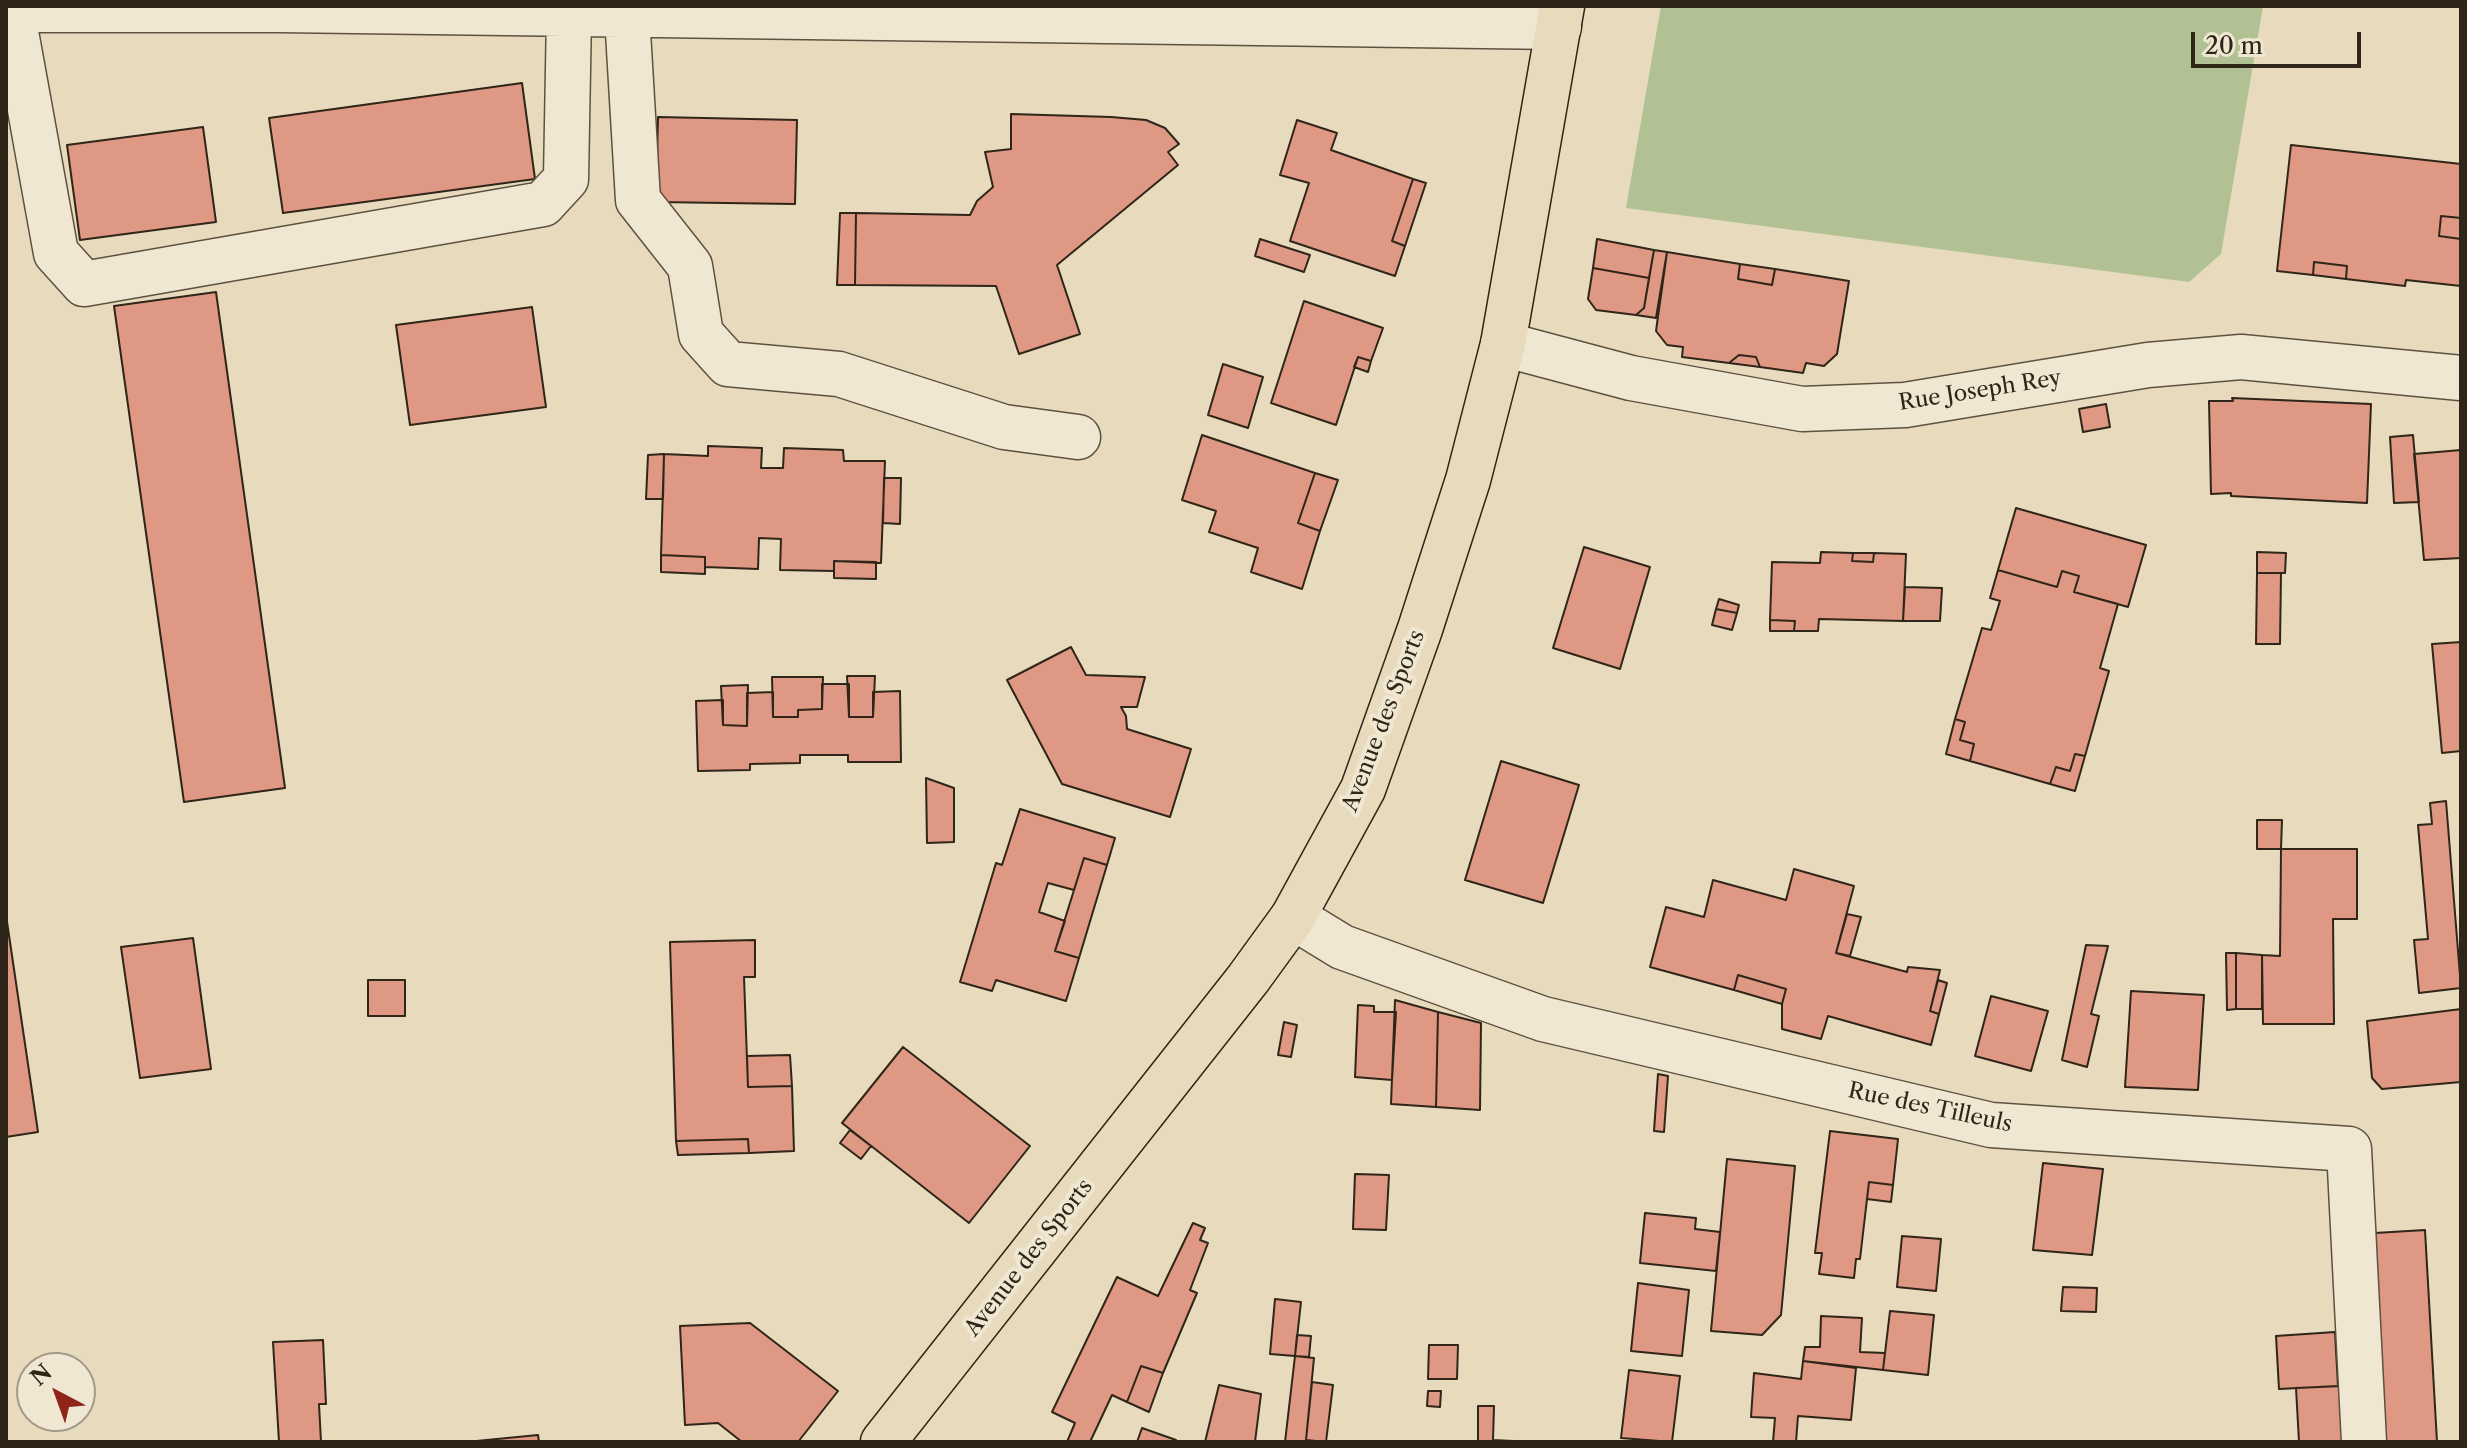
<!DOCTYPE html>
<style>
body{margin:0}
#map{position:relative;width:2467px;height:1448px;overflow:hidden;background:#e8dabc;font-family:"Libre Caslon Text",serif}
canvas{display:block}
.frame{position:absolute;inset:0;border:8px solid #2f2518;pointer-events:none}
.north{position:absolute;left:16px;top:1352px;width:80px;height:80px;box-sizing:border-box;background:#f0e7d3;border:2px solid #a39988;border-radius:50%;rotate:319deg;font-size:22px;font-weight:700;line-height:32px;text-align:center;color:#2f2518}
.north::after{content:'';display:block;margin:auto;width:28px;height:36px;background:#8f2418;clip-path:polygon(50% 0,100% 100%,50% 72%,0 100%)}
.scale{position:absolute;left:2191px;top:32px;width:170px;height:36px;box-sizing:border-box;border:4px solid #2f2518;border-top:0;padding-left:10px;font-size:24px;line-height:28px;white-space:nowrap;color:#2f2518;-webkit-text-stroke:6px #f0e7d3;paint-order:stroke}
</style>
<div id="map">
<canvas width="2467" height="1448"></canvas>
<div class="frame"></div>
<div class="north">N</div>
<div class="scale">20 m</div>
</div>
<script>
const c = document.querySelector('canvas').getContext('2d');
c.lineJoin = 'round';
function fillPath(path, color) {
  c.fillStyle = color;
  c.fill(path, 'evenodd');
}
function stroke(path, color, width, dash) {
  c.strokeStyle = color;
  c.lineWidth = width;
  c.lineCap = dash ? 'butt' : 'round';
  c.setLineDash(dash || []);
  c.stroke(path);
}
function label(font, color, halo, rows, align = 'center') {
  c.font = font + ' "Libre Caslon Text",serif';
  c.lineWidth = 8;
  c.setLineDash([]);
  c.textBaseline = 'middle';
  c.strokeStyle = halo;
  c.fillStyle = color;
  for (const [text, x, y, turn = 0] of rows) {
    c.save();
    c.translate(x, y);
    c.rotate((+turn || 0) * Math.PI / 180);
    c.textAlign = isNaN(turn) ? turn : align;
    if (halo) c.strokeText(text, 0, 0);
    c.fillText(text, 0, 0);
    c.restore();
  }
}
fillPath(new Path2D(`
 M 1661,6 L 2263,6 L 2221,254 L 2189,282 L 1626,208 Z`), '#b1c194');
const building = new Path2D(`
 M 522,83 L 535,179 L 283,213 L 269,118 Z
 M 1011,114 L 1111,117 L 1146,120 L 1165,128 L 1179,144 L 1168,152 L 1178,165 L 1057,265 L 1080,334 L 1019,354 L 996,286 L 855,285 L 856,213 L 970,215 L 977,201 L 993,187 L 985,152 L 1011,149 Z
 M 658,117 L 797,120 L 795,204 L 656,202 Z
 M 1297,120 L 1337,133 L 1331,150 L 1413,179 L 1392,241 L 1405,246 L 1395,276 L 1290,241 L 1309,183 L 1280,175 Z
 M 203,127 L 216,222 L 80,240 L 67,145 Z
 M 2291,145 L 2461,164 L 2461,218 L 2441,216 L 2439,236 L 2461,239 L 2461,286 L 2406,280 L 2405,286 L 2346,279 L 2347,266 L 2314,262 L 2313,275 L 2277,271 Z
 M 1413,179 L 1426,183 L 1405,246 L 1392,241 Z
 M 840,213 L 856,213 L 855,285 L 837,285 Z
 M 2441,216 L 2461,218 L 2461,239 L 2439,236 Z
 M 1260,239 L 1310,255 L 1304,272 L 1255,256 Z
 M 1597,239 L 1654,250 L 1649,278 L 1593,268 Z
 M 1654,250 L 1667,252 L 1656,318 L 1636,315 L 1644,308 Z
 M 1667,252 L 1740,264 L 1738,279 L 1772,285 L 1775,269 L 1849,281 L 1837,354 L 1824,366 L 1806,363 L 1803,373 L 1760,367 L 1756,357 L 1739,355 L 1729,363 L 1682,357 L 1683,347 L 1667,345 L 1656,331 Z
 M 2314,262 L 2347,266 L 2346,279 L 2313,275 Z
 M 1740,264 L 1775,269 L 1772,285 L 1738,279 Z
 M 1593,268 L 1649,278 L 1644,308 L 1636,315 L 1596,310 L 1588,299 Z
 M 216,292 L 285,788 L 184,802 L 114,306 Z
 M 1304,301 L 1383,328 L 1371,361 L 1358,357 L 1336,425 L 1271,403 Z
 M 532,307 L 546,407 L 410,425 L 396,325 Z
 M 1739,355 L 1756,357 L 1760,367 L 1729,363 Z
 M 1358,357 L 1371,361 L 1368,372 L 1354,367 Z
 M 1223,364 L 1263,377 L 1248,428 L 1208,415 Z
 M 2232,398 L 2371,404 L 2367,503 L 2231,496 L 2231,493 L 2211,494 L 2209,401 L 2233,401 Z
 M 2106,404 L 2110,427 L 2083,432 L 2079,409 Z
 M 1202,435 L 1315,473 L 1298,523 L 1320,531 L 1302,589 L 1251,572 L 1258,548 L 1209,532 L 1216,511 L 1182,500 Z
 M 2413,435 L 2419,502 L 2394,503 L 2390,437 Z
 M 708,446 L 762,448 L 761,468 L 783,468 L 784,448 L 843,450 L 844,461 L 885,461 L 881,563 L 834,561 L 834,571 L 780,570 L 781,539 L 759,538 L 758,569 L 705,567 L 705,557 L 661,555 L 664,454 L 708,456 Z
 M 2461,450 L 2461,558 L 2424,560 L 2414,454 Z
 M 664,454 L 663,499 L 646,499 L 648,455 Z
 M 1315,473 L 1338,480 L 1320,531 L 1298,523 Z
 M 884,478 L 901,478 L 900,524 L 883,523 Z
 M 2016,508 L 2146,545 L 2128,607 L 2074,592 L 2079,576 L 2062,571 L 2057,587 L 1998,570 Z
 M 1584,547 L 1650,567 L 1620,669 L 1553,648 Z
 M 1821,552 L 1853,553 L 1852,561 L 1873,562 L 1874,553 L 1906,554 L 1903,621 L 1819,619 L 1818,631 L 1794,631 L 1795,621 L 1770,620 L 1772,562 L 1820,563 Z
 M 2257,552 L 2286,553 L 2285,573 L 2257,573 Z
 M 1853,553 L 1874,553 L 1873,562 L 1852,561 Z
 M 661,555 L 705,557 L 705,574 L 661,572 Z
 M 834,561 L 876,562 L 876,579 L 834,578 Z
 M 1998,570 L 2057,587 L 2062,571 L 2079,576 L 2074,592 L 2118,604 L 2100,668 L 2109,671 L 2085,756 L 2075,754 L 2070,771 L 2056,767 L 2050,784 L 1970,761 L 1974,744 L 1960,740 L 1965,722 L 1955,719 L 1982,628 L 1991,630 L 2000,601 L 1990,598 Z
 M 2257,573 L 2281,573 L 2280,644 L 2256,644 Z
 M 1905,587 L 1942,588 L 1940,621 L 1903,621 Z
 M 1719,599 L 1739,605 L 1737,613 L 1716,609 Z
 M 1716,609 L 1737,613 L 1732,630 L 1712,625 Z
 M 1770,620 L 1795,621 L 1794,631 L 1770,631 Z
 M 2461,642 L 2461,751 L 2442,753 L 2432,644 Z
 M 1071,647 L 1086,675 L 1145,677 L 1137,707 L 1121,707 L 1126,716 L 1127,729 L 1191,749 L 1170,817 L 1062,784 L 1007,680 Z
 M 847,676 L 875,676 L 873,717 L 849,717 Z
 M 772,677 L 823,677 L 822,709 L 798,710 L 798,717 L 773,717 Z
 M 822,684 L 849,684 L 849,717 L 873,717 L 873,692 L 900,691 L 901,762 L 848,762 L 848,755 L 800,755 L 800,763 L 750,764 L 750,770 L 698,771 L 696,701 L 723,700 L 723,725 L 747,726 L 747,693 L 773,692 L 773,717 L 798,717 L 798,710 L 822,709 Z
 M 748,685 L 747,726 L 723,725 L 721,686 Z
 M 1955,719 L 1965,722 L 1960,740 L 1974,744 L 1970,761 L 1946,754 Z
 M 2075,754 L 2085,756 L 2075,791 L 2050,784 L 2056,767 L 2070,771 Z
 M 1501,761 L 1579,785 L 1543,903 L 1465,880 Z
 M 926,778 L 954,788 L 954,842 L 927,843 Z
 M 2446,801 L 2461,988 L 2419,993 L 2414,940 L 2428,939 L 2418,825 L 2432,824 L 2430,803 Z
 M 1020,809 L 1115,838 L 1107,865 L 1084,858 L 1074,890 L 1048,883 L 1039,912 L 1065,921 L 1055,951 L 1079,958 L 1066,1001 L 996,980 L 992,991 L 960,982 L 996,863 L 1002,865 Z
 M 2257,820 L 2282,820 L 2281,849 L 2257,849 Z
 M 2281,849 L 2357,849 L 2357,919 L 2333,919 L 2334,1024 L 2263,1024 L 2262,955 L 2280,956 Z
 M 1084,858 L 1107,865 L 1079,958 L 1055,951 Z
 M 1794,869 L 1854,886 L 1836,953 L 1907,972 L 1908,967 L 1940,970 L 1930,1011 L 1939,1014 L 1931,1045 L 1828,1016 L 1821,1039 L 1782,1029 L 1782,1004 L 1786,989 L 1738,975 L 1734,990 L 1650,967 L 1666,907 L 1704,917 L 1713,880 L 1786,900 Z
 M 1847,914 L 1861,917 L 1850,956 L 1836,953 Z
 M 6,915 L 38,1132 L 6,1137 Z
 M 193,938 L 211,1069 L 140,1078 L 121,947 Z
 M 755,940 L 755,977 L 744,977 L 748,1087 L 792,1086 L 794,1151 L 749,1153 L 748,1139 L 676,1141 L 670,942 Z
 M 2086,945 L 2108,946 L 2091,1014 L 2099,1016 L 2087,1067 L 2062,1060 Z
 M 2226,953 L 2236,953 L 2236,1009 L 2227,1010 Z
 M 2236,953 L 2262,955 L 2262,1009 L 2236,1009 Z
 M 1738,975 L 1786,989 L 1782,1004 L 1734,990 Z
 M 368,980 L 405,980 L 405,1016 L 368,1016 Z
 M 1938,980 L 1947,983 L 1939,1014 L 1930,1011 Z
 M 2131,991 L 2204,995 L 2198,1090 L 2125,1087 Z
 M 1991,996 L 2048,1011 L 2031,1071 L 1975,1056 Z
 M 1395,1000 L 1438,1012 L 1436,1107 L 1391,1104 Z
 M 1358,1005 L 1374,1006 L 1374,1012 L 1396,1012 L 1392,1080 L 1355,1077 Z
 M 2461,1009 L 2461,1082 L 2382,1089 L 2372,1078 L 2367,1021 Z
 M 1438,1012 L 1481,1023 L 1480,1110 L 1436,1107 Z
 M 1284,1022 L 1297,1025 L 1291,1057 L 1278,1055 Z
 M 903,1047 L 1030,1146 L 969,1223 L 842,1123 Z
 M 790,1055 L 792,1086 L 748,1087 L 747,1056 Z
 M 1658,1074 L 1668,1076 L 1664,1132 L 1654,1131 Z
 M 850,1130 L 871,1146 L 861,1159 L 840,1143 Z
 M 1830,1131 L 1898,1139 L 1893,1185 L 1869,1182 L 1860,1259 L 1856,1259 L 1854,1278 L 1819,1274 L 1822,1253 L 1815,1253 Z
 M 748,1139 L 749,1153 L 678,1155 L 676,1141 Z
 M 1727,1159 L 1795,1166 L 1781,1315 L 1762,1335 L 1711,1331 Z
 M 2043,1163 L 2103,1169 L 2092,1255 L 2033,1250 Z
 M 1355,1174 L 1389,1175 L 1386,1230 L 1353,1229 Z
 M 1869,1182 L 1893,1185 L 1891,1202 L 1867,1199 Z
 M 1645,1213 L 1696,1218 L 1695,1229 L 1720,1232 L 1716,1271 L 1640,1263 Z
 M 1193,1223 L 1205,1228 L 1200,1240 L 1208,1243 L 1190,1290 L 1197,1293 L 1163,1373 L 1141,1366 L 1127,1402 L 1112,1395 L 1090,1442 L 1067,1442 L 1075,1423 L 1052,1412 L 1117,1277 L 1158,1296 Z
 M 2425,1230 L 2437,1442 L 2385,1442 L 2375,1233 Z
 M 1902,1236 L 1941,1239 L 1936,1291 L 1897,1287 Z
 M 1638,1283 L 1689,1290 L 1682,1356 L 1631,1351 Z
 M 2063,1287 L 2097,1288 L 2096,1312 L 2061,1311 Z
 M 1275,1299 L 1301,1302 L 1295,1356 L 1270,1354 Z
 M 1890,1311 L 1934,1315 L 1928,1375 L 1883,1370 Z
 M 1821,1316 L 1862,1318 L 1860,1352 L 1885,1353 L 1883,1370 L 1803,1361 L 1805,1347 L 1820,1347 Z
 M 750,1323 L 838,1391 L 798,1442 L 742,1442 L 718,1423 L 685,1425 L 680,1326 Z
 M 2335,1332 L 2338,1386 L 2279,1389 L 2276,1336 Z
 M 1297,1335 L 1311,1336 L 1309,1357 L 1295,1356 Z
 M 323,1340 L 326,1404 L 319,1404 L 321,1442 L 279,1442 L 273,1342 Z
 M 1429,1345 L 1458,1345 L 1457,1379 L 1428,1379 Z
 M 1295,1356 L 1314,1358 L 1306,1440 L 1322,1442 L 1285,1442 Z
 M 1803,1361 L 1856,1368 L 1851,1420 L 1798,1416 L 1796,1442 L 1773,1442 L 1775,1418 L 1751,1417 L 1754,1373 L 1801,1379 Z
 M 1141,1366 L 1163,1373 L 1149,1412 L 1127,1402 Z
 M 1629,1370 L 1680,1376 L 1672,1442 L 1621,1438 Z
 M 1312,1382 L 1333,1385 L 1326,1442 L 1306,1440 Z
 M 1219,1385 L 1261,1394 L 1255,1442 L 1205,1442 Z
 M 2342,1386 L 2346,1442 L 2299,1442 L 2296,1388 Z
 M 1428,1391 L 1441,1391 L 1440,1407 L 1427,1406 Z
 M 1478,1406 L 1494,1406 L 1493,1440 L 1533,1442 L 1478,1442 Z
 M 1142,1428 L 1176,1440 L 1176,1442 L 1137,1442 Z
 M 538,1435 L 539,1442 L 466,1442 Z`);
fillPath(building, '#de9883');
stroke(building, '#2f2518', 2);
const minor = new Path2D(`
 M 6,10 L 280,10 L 1559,27
 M 12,10 L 56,253 L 84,284 L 543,204 L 566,179 L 569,14
 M 627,15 L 638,200 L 690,266 L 701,334 L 728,364 L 839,374 L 1004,427 L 1078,437
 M 1503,344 L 1631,378 L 1802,409 L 1905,405 L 2148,365 L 2241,357 L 2461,378
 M 1293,917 L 1342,947 L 1543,1019 L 1991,1125 L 2349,1149 L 2364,1442`);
const major = new Path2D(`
 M 883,1442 L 1248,979 L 1293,917 L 1363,789 L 1420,629 L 1468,480 L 1503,344 L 1562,6`);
stroke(minor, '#5d5241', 47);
stroke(major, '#2f2518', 47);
stroke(minor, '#f0e7d3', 44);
stroke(major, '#e8dabc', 44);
label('22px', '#2f2518', '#f0e7d3', [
 ["Rue Joseph Rey",1980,391,-9],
 ["Avenue des Sports",1384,721,-69],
 ["Rue des Tilleuls",1930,1108,12],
 ["Avenue des Sports",1029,1258,-52]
]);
</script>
